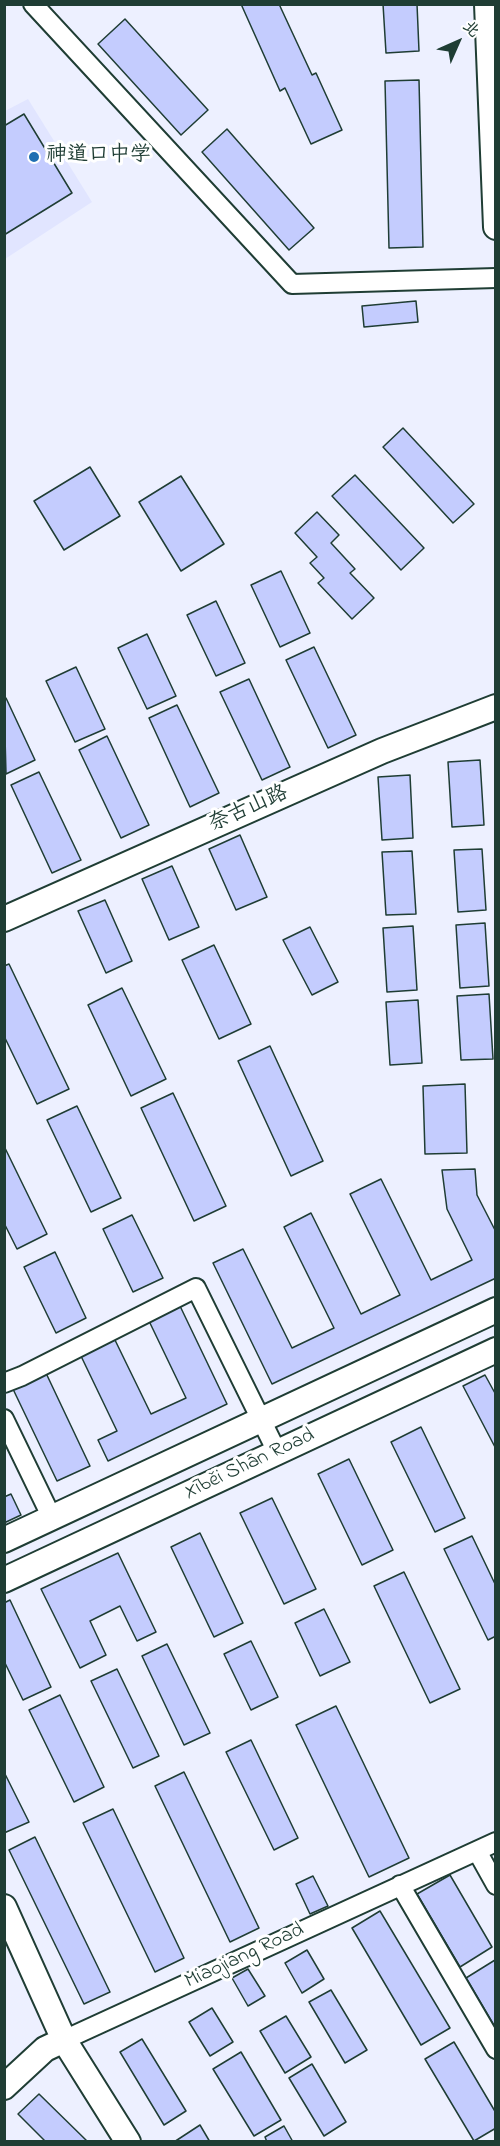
<!DOCTYPE html>
<meta charset="utf-8">
<style>
body{margin:0}
#map{position:relative;width:500px;height:2146px;overflow:hidden;background:#edf0ff;font-family:"Indie Flower","LXGW WenKai TC",sans-serif}
canvas{display:block}
.frame{position:absolute;inset:0;border:6px solid #1f3d34;pointer-events:none}
.north{position:absolute;left:428px;top:12px;width:60px;height:60px;-webkit-text-stroke:4px #fff;paint-order:stroke;rotate:45deg;font-size:16px;font-weight:700;line-height:24px;text-align:center;color:#1f3d34}
.north::after{content:'';display:block;margin:auto;width:21px;height:27px;background:#1f3d34;clip-path:polygon(50% 0,100% 100%,50% 72%,0 100%)}
</style>
<div id="map">
<canvas width="500" height="2146"></canvas>
<div class="frame"></div>
<div class="north">北</div>
</div>
<script>
const c = document.querySelector('canvas').getContext('2d');
c.lineJoin = 'round';
function fillPath(path, color) {
  c.fillStyle = color;
  c.fill(path, 'evenodd');
}
function stroke(path, color, width, dash) {
  c.strokeStyle = color;
  c.lineWidth = width;
  c.lineCap = dash ? 'butt' : 'round';
  c.setLineDash(dash || []);
  c.stroke(path);
}
function label(font, color, halo, rows, align = 'center') {
  c.font = font + ' "Indie Flower","LXGW WenKai TC",sans-serif';
  c.lineWidth = 6;
  c.setLineDash([]);
  c.textBaseline = 'middle';
  c.strokeStyle = halo;
  c.fillStyle = color;
  for (const [text, x, y, turn = 0] of rows) {
    c.save();
    c.translate(x, y);
    c.rotate((+turn || 0) * Math.PI / 180);
    c.textAlign = isNaN(turn) ? turn : align;
    if (halo) c.strokeText(text, 0, 0);
    c.fillText(text, 0, 0);
    c.restore();
  }
}
fillPath(new Path2D(`
 M 28,99 L 92,202 L 5,259 L 5,111 Z`), '#e1e5ff');
const building = new Path2D(`
 M 241,4 L 279,4 L 312,75 L 316,73 L 342,130 L 311,144 L 285,88 L 280,91 Z
 M 383,4 L 417,4 L 419,51 L 386,53 Z
 M 125,19 L 208,110 L 181,135 L 98,44 Z
 M 419,80 L 423,247 L 389,248 L 385,81 Z
 M 24,114 L 72,193 L 4,235 L 4,126 Z
 M 227,129 L 314,228 L 289,250 L 202,152 Z
 M 416,301 L 418,322 L 364,327 L 362,306 Z
 M 403,428 L 474,504 L 453,523 L 383,447 Z
 M 90,467 L 120,516 L 64,550 L 34,501 Z
 M 355,475 L 424,548 L 401,570 L 332,496 Z
 M 181,476 L 224,544 L 181,571 L 139,502 Z
 M 317,512 L 339,535 L 331,543 L 355,569 L 350,573 L 374,598 L 352,619 L 318,583 L 324,578 L 310,563 L 317,557 L 295,533 Z
 M 281,571 L 310,633 L 280,647 L 251,585 Z
 M 216,601 L 245,663 L 216,676 L 187,615 Z
 M 147,634 L 176,696 L 147,709 L 118,648 Z
 M 314,647 L 356,735 L 328,748 L 286,660 Z
 M 76,667 L 105,729 L 75,742 L 46,681 Z
 M 249,679 L 290,767 L 262,780 L 220,692 Z
 M 6,698 L 35,760 L 6,774 L 4,699 Z
 M 177,705 L 219,793 L 190,807 L 149,718 Z
 M 107,736 L 149,825 L 121,838 L 79,750 Z
 M 480,760 L 484,825 L 452,827 L 448,762 Z
 M 39,772 L 81,860 L 52,873 L 11,785 Z
 M 410,775 L 413,838 L 382,840 L 378,777 Z
 M 240,835 L 267,897 L 236,910 L 209,849 Z
 M 482,849 L 486,910 L 458,912 L 454,850 Z
 M 412,851 L 416,914 L 386,915 L 382,852 Z
 M 172,866 L 199,927 L 169,940 L 142,879 Z
 M 105,900 L 132,961 L 106,973 L 78,911 Z
 M 485,923 L 489,986 L 460,988 L 456,925 Z
 M 413,926 L 417,990 L 387,992 L 383,928 Z
 M 310,927 L 338,982 L 312,995 L 283,940 Z
 M 214,945 L 251,1024 L 219,1039 L 182,960 Z
 M 9,964 L 69,1089 L 37,1104 L 4,1036 L 4,966 Z
 M 122,988 L 166,1079 L 131,1096 L 88,1005 Z
 M 489,994 L 493,1059 L 461,1060 L 457,996 Z
 M 418,1000 L 422,1063 L 390,1065 L 386,1002 Z
 M 270,1046 L 323,1161 L 291,1176 L 238,1061 Z
 M 465,1084 L 467,1153 L 425,1154 L 423,1086 Z
 M 173,1093 L 226,1206 L 194,1221 L 141,1108 Z
 M 77,1106 L 121,1198 L 91,1212 L 47,1120 Z
 M 4,1146 L 47,1234 L 17,1249 L 4,1223 Z
 M 475,1169 L 477,1195 L 496,1232 L 496,1278 L 272,1384 L 213,1263 L 243,1249 L 292,1348 L 334,1328 L 284,1227 L 311,1213 L 361,1314 L 400,1295 L 350,1194 L 381,1179 L 431,1280 L 472,1260 L 447,1209 L 442,1170 Z
 M 132,1215 L 163,1278 L 133,1292 L 103,1229 Z
 M 55,1252 L 86,1318 L 56,1333 L 24,1267 Z
 M 180,1306 L 227,1404 L 108,1461 L 98,1440 L 117,1431 L 80,1354 L 114,1338 L 151,1414 L 186,1398 L 149,1321 Z
 M 45,1371 L 90,1466 L 57,1481 L 12,1387 Z
 M 485,1375 L 496,1395 L 496,1449 L 463,1386 Z
 M 421,1427 L 465,1518 L 435,1532 L 391,1442 Z
 M 349,1459 L 393,1550 L 362,1565 L 318,1474 Z
 M 11,1494 L 21,1515 L 4,1523 L 4,1497 Z
 M 272,1498 L 316,1589 L 284,1604 L 240,1513 Z
 M 200,1533 L 243,1623 L 214,1637 L 171,1547 Z
 M 472,1536 L 496,1586 L 496,1636 L 488,1640 L 444,1549 Z
 M 118,1553 L 156,1632 L 137,1641 L 120,1606 L 90,1621 L 106,1655 L 80,1668 L 41,1589 Z
 M 404,1572 L 460,1689 L 430,1703 L 374,1586 Z
 M 10,1600 L 51,1687 L 23,1700 L 4,1661 L 4,1603 Z
 M 324,1609 L 350,1662 L 320,1676 L 295,1623 Z
 M 251,1641 L 278,1697 L 251,1710 L 224,1654 Z
 M 167,1644 L 210,1733 L 184,1745 L 142,1656 Z
 M 117,1669 L 159,1756 L 133,1768 L 91,1681 Z
 M 60,1695 L 104,1787 L 74,1802 L 29,1710 Z
 M 336,1706 L 409,1858 L 369,1877 L 296,1725 Z
 M 251,1740 L 298,1838 L 274,1850 L 226,1752 Z
 M 4,1772 L 29,1822 L 4,1833 Z
 M 184,1772 L 259,1928 L 230,1942 L 155,1786 Z
 M 113,1809 L 184,1958 L 155,1972 L 83,1823 Z
 M 35,1837 L 110,1992 L 84,2004 L 9,1850 Z
 M 450,1875 L 492,1947 L 460,1967 L 417,1894 Z
 M 313,1876 L 328,1906 L 310,1914 L 296,1884 Z
 M 380,1911 L 450,2028 L 421,2045 L 352,1928 Z
 M 307,1950 L 324,1979 L 302,1993 L 285,1963 Z
 M 495,1960 L 496,1960 L 496,2029 L 466,1978 Z
 M 248,1969 L 265,1996 L 248,2006 L 232,1978 Z
 M 331,1990 L 367,2050 L 345,2063 L 309,2002 Z
 M 212,2008 L 233,2042 L 210,2056 L 189,2022 Z
 M 286,2016 L 311,2057 L 285,2073 L 260,2031 Z
 M 142,2039 L 186,2111 L 164,2125 L 120,2052 Z
 M 454,2042 L 496,2113 L 496,2128 L 474,2141 L 425,2059 Z
 M 241,2052 L 281,2120 L 254,2136 L 213,2069 Z
 M 312,2064 L 346,2122 L 324,2136 L 289,2078 Z
 M 39,2094 L 88,2142 L 46,2142 L 18,2114 Z
 M 200,2125 L 210,2142 L 174,2142 Z
 M 284,2126 L 293,2142 L 267,2142 L 265,2137 Z`);
fillPath(building, '#c4ccfe');
stroke(building, '#1f3d34', 1.5);
const street = new Path2D(`
 M 33,4 L 292,284 L 496,278
 M 4,1383 L 22,1376 L 196,1288 L 277,1452
 M 4,1419 L 52,1518
 M 477,1851 L 496,1885
 M 400,1885 L 496,2049
 M 64,2040 L 496,1842`);
const secondary = new Path2D(`
 M 487,4 L 496,227
 M 4,919 L 382,751 L 496,707
 M 4,1540 L 496,1310
 M 4,1580 L 496,1350
 M 4,1907 L 64,2040 L 128,2142
 M 4,2087 L 45,2049 L 64,2040`);
stroke(street, '#1f3d34', 22);
stroke(secondary, '#1f3d34', 28);
stroke(street, '#fff', 18);
stroke(secondary, '#fff', 24);
for (const [x, y, r, color] of [
 [34,157,6,"#1f6fb2"]
]) {
  const dot = new Path2D();
  dot.arc(x, y, r, 0, 2 * Math.PI);
  c.fillStyle = color;
  c.fill(dot);
  stroke(dot, '#fff', 2);
}
label('21px', '#1f3d34', '#fff', [
 ["神道口中学",46,157]
], 'left');
label('21px', '#1f3d34', '#fff', [
 ["奈古山路",249,810,-24],
 ["Xīběi Shān Road",250,1465,-25],
 ["Miaojiang Road",245,1957,-25]
]);
</script>
